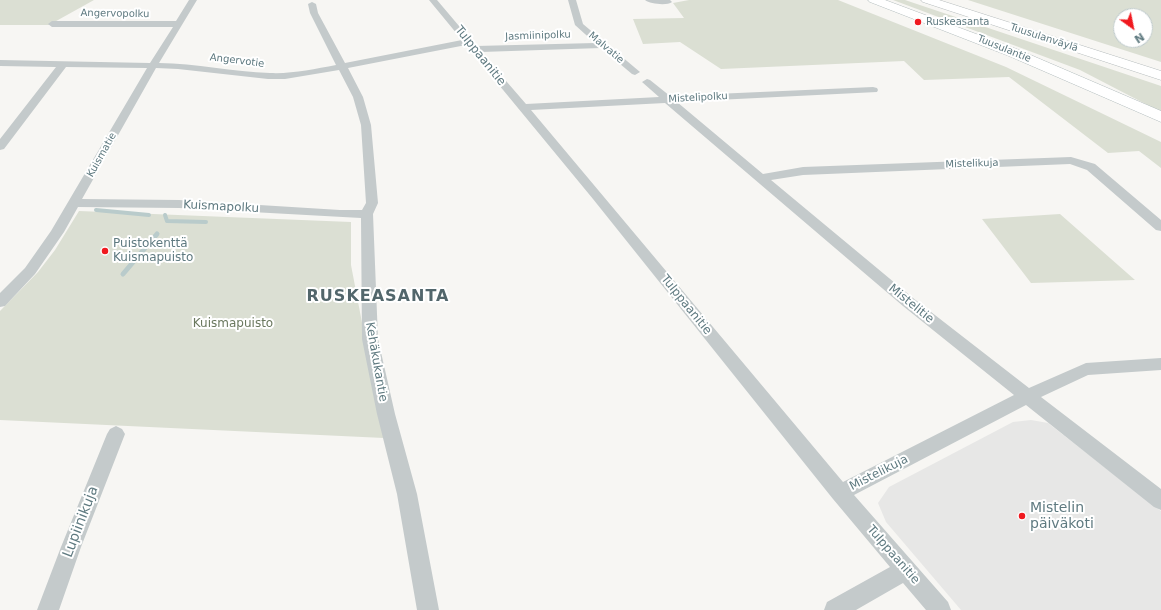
<!DOCTYPE html>
<meta charset="utf-8">
<style>
body{margin:0}
#map{position:relative;width:1161px;height:610px;overflow:hidden;background:#f7f6f3;font-family:"DejaVu Sans",sans-serif}
canvas{display:block}
.north{position:absolute;left:1113px;top:8px;width:40px;height:40px;box-sizing:border-box;background:#fff;border:1px solid #bfcacc;border-radius:50%;rotate:147deg;font-size:11px;font-weight:700;line-height:16px;text-align:center;color:#5f7a80}
.north::after{content:'';display:block;margin:auto;width:14px;height:18px;background:#f0191f;clip-path:polygon(50% 0,100% 100%,50% 72%,0 100%)}
</style>
<div id="map">
<canvas width="1161" height="610"></canvas>
<div class="north">N</div>
</div>
<script>
const c = document.querySelector('canvas').getContext('2d');
c.lineJoin = 'round';
function fillPath(path, color) {
  c.fillStyle = color;
  c.fill(path, 'evenodd');
}
function stroke(path, color, width, dash) {
  c.strokeStyle = color;
  c.lineWidth = width;
  c.lineCap = dash ? 'butt' : 'round';
  c.setLineDash(dash || []);
  c.stroke(path);
}
function label(font, color, halo, rows, align = 'center') {
  c.font = font + ' "DejaVu Sans",sans-serif';
  c.lineWidth = 4;
  c.setLineDash([]);
  c.textBaseline = 'middle';
  c.strokeStyle = halo;
  c.fillStyle = color;
  for (const [text, x, y, turn = 0] of rows) {
    c.save();
    c.translate(x, y);
    c.rotate((+turn || 0) * Math.PI / 180);
    c.textAlign = isNaN(turn) ? turn : align;
    if (halo) c.strokeText(text, 0, 0);
    c.fillText(text, 0, 0);
    c.restore();
  }
}
fillPath(new Path2D(`
 M 1031,420 L 1048,423 L 1161,511 L 1161,610 L 961,610 L 886,522 L 878,503 L 889,487 L 1013,422 Z`), '#e7e7e6');
fillPath(new Path2D(`
 M 0,0 L 94,0 L 49,25 L 0,25 Z
 M 689,0 L 838,0 L 1006,67 L 1161,142 L 1161,168 L 1139,151 L 1108,153 L 1009,77 L 924,80 L 904,61 L 721,69 L 680,42 L 643,44 L 633,19 L 684,18 L 673,3 Z
 M 893,0 L 905,0 L 1161,86 L 1161,112 L 1080,70 Z
 M 968,0 L 1161,0 L 1161,62 ZM 1121,16 L 1145,16 L 1145,40 L 1121,40 Z
 M 79,211 L 351,222 L 351,265 L 384,438 L 0,420 L 0,311 L 38,272 L 55,250 Z
 M 1060,214 L 1135,280 L 1031,283 L 982,219 Z`), '#dbdfd3');
stroke(new Path2D(`
 M 96,210 L 149,215
 M 165,215 L 167,221 L 206,222`), '#b9cbcb', 4);
stroke(new Path2D(`
 M 123,274 L 157,234`), '#b9cbcb', 5);
const secondary = new Path2D(`
 M 868,0 L 885,0 L 1019,50 L 1161,111 L 1161,122 L 1009,56 L 870,2 Z`);
const motorway = new Path2D(`
 M 921,0 L 939,0 L 1161,71 L 1161,80 L 923,2 Z`);
stroke(secondary, '#b3bdbe', 1);
stroke(motorway, '#b6bcbd', 1);
fillPath(new Path2D(`
 M 189,0 L 197,0 L 159,63 C 196,63 233,72 270,73 C 292,74 314,69 336,65 L 310,13 L 308,4 L 312,2 L 316,4 L 318,13 L 345,63 L 462,40 L 429,0 L 437,0 L 476,46 L 595,43 L 575,25 L 568,0 L 576,0 L 583,24 L 640,72 L 635,75 L 632,74 L 601,48 L 481,52 L 526,104 L 659,97 L 642,82 L 647,79 L 650,80 L 670,96 L 873,87 L 877,88 L 878,90 L 877,92 L 677,102 L 763,174 L 803,167 L 1071,157 L 1095,164 L 1161,220 L 1161,231 L 1156,230 L 1087,170 L 1070,164 L 803,175 L 771,180 L 913,298 L 1029,388 L 1086,363 L 1161,358 L 1161,370 L 1088,375 L 1041,397 L 1161,489 L 1161,510 L 1154,507 L 1026,405 L 854,495 L 948,602 L 951,610 L 926,610 L 903,583 L 856,610 L 824,610 L 827,602 L 890,567 L 833,499 L 593,199 L 466,45 L 348,68 L 363,97 L 371,125 L 378,203 L 373,214 L 378,339 L 395,414 L 417,494 L 439,610 L 417,610 L 397,494 L 377,414 L 362,339 L 361,218 L 179,208 L 78,207 L 64,232 L 35,274 L 5,306 L 0,307 L 0,293 L 25,268 L 51,231 L 147,68 L 66,67 L 4,149 L 0,150 L 0,139 L 56,67 L 0,66 L 0,60 L 150,63 L 173,27 L 52,27 L 48,24 L 52,21 L 176,21 ZM 156,68 L 178,69 L 268,79 L 285,79 L 339,70 L 353,97 L 361,125 L 366,203 L 362,210 L 340,210 L 179,200 L 82,199 ZM 665,103 L 903,306 L 1014,395 L 843,482 L 531,110 Z
 M 645,0 L 670,0 L 672,2 C 667,6 650,4 645,0 Z
 M 116,426 L 122,429 L 125,434 L 81,547 L 59,610 L 37,610 L 61,547 L 107,434 L 110,429 Z`), '#c4cacb');
fillPath(secondary, '#fff');
fillPath(motorway, '#fff');
for (const [x, y, r, color] of [
 [918,22,4,"#f0191f"],
 [105,251,4,"#f0191f"],
 [1022,516,4,"#f0191f"]
]) {
  const dot = new Path2D();
  dot.arc(x, y, r, 0, 2 * Math.PI);
  c.fillStyle = color;
  c.fill(dot);
  stroke(dot, '#fff', 1.5);
}
label('10px', '#5f7a80', '#fff', [
 ["Angervopolku",115,14,1],
 ["Jasmiinipolku",538,36,-2],
 ["Tuusulanväylä",1044,38,18],
 ["Malvatie",606,48,40],
 ["Tuusulantie",1004,49,22],
 ["Angervotie",237,61,7],
 ["Mistelipolku",698,98,-3],
 ["Kuismatie",102,155,-61],
 ["Mistelikuja",972,164,-2]
]);
label('10px', '#5f7a80', '#fff', [
 ["Ruskeasanta",926,22]
], 'left');
label('12px', '#5f7a80', '#fff', [
 ["Tulppaanitie",480,56,51],
 ["Kuismapolku",221,207,3],
 ["Mistelitie",911,304,39],
 ["Tulppaanitie",686,305,51],
 ["Kehäkukantie",376,362,80],
 ["Mistelikuja",879,473,-27],
 ["Tulppaanitie",893,555,49]
]);
label('12px', '#5f7a80', '#fff', [
 ["Puistokenttä",113,244],
 ["Kuismapuisto",113,258]
], 'left');
label('12px', '#6a785e', '#fff', [
 ["Kuismapuisto",233,324]
]);
label('14px', '#5f7a80', '#fff', [
 ["Mistelin",1030,508],
 ["päiväkoti",1030,524]
], 'left');
label('14px', '#5f7a80', '#fff', [
 ["Lupiinikuja",81,522,-69]
]);
c.letterSpacing = '1px';
label('bold 16px', '#52666b', '#fff', [
 ["RUSKEASANTA",378,297]
]);
c.letterSpacing = '0px';
</script>
